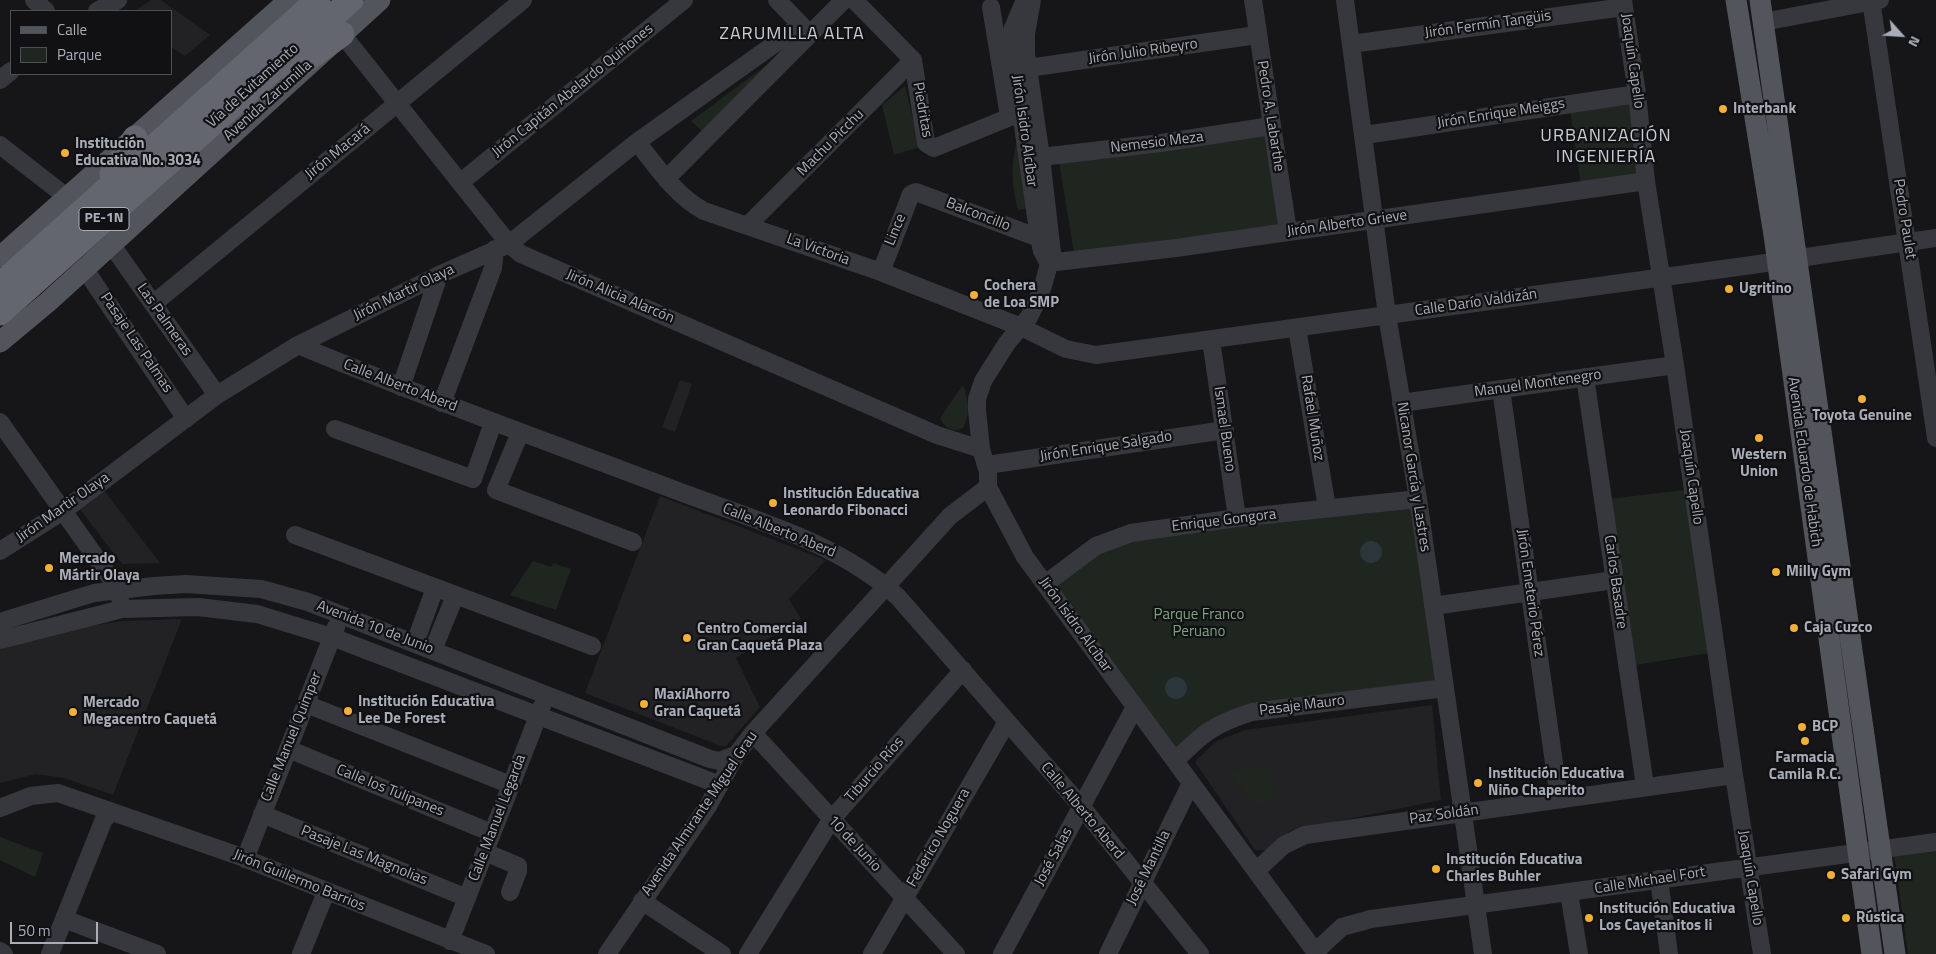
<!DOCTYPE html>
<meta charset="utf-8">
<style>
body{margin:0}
#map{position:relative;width:1936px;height:954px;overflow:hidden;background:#161618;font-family:"Titillium Web",sans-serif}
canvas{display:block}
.legend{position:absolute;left:10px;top:10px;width:162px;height:65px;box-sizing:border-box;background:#111113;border:1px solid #4d4f55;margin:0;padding:6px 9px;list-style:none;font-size:15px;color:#a8adb8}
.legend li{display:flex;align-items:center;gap:10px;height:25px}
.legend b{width:25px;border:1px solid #4d4f55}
.north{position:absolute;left:1876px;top:10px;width:50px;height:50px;-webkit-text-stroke:4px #111113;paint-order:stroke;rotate:116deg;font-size:14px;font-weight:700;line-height:20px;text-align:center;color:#a8adb8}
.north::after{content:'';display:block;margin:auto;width:18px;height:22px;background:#a8adb8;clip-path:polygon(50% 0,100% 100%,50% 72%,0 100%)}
.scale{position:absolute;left:10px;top:922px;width:88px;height:22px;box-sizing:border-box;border:2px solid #a8adb8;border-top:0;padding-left:6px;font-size:15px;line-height:18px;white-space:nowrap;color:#a8adb8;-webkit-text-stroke:4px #111113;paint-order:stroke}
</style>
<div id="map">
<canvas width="1936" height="954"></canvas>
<ul class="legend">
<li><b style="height:6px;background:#53555c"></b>Calle</li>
<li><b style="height:14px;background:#1e261f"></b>Parque</li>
</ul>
<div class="north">N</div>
<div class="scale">50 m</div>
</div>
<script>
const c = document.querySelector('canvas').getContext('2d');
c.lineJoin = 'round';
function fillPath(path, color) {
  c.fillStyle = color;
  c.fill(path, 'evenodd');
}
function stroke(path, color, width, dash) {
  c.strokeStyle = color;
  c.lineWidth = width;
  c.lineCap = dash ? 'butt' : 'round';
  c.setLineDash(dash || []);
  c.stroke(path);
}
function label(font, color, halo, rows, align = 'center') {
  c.font = font + ' "Titillium Web",sans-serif';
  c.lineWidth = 4.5;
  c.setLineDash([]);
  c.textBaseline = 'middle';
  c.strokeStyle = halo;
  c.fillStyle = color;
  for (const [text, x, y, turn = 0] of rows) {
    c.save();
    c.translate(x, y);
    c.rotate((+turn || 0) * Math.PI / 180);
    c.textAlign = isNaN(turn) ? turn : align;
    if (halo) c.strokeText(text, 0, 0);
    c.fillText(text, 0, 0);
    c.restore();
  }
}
fillPath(new Path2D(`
 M 151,0 L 161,0 L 210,35 L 185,56 L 171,47 L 171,11 L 134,11 Z
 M 680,380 L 692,384 L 675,432 L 662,427 Z
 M 103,489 L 160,563 L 122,564 L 79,508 Z
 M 660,496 L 826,560 L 789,599 L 801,619 L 736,658 L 760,707 L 726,746 L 721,746 L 585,693 Z
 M 182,619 L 113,795 L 64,778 L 36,774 L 0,783 L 0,649 L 29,637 L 74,628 L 123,621 Z
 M 1432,705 L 1441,800 L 1290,831 L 1267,850 L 1255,850 L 1195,762 L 1215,742 L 1245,730 Z`), '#222225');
fillPath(new Path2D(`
 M 792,46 L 706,135 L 691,121 Z
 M 905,86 L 920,147 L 894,155 L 882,105 Z
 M 1629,102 L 1640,177 L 1581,186 L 1570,111 Z
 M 1267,132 L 1280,229 L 1075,259 L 1059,162 Z
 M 1017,139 L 1028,208 L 1018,210 C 1011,185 1011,165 1017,139 Z
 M 963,385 C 968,398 971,416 963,428 C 952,433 945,428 940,418 Z
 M 1685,490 L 1710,653 L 1635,665 L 1609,499 Z
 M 1418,499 L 1445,688 L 1252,712 L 1175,761 L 1045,584 L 1096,546 Z
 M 533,561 L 551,567 L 553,563 L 571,569 L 556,610 L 510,595 Z
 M 1272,766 L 1274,800 L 1256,804 L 1226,770 Z
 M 0,837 L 43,853 L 35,877 L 0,860 Z
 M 1936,846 L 1936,954 L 1908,954 L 1894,855 Z`), '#1e261f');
fillPath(new Path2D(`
 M1360 552a11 11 0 1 1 22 0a11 11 0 1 1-22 0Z
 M1165 688a11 11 0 1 1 22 0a11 11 0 1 1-22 0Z`), '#2c353c');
stroke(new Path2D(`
 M 34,0 L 46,11
 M 777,0 L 808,32
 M 854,0 L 913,60 L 926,143 L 934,148 L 1020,113
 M 1032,0 L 1026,34 L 1026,54 L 1041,157 L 1052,253 L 1043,286 L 1034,307 L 1029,317 L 1007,343 L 983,381 L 977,399 L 977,410 L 981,449 L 988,472 L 988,487 L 1025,557 L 1317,954
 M 1253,0 L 1288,231
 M 1345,0 L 1387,315 L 1418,499 L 1483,954
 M 1623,0 L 1637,94 L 1646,181 L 1675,365 L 1734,775 L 1762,954
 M 1871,0 L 1936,438
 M 1024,2 L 1013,28 L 1011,42 L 1039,238 L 1042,251 L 1048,262
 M 991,7 L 1009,116
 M 97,11 L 118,0
 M 1763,22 L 1880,0
 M 342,34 L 509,244 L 521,254 L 937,435 L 981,449
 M 1351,44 L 1624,7
 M 1028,68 L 1257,35
 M 0,80 L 11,71
 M 1365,135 L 1637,94
 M 637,142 C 656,166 676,196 704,211 L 881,272 L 1021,327 L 1066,349 L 1096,355 L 1752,265 L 1936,238
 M 0,145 L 68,198
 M 1041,157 L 1161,143 L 1271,126
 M 666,179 L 844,0
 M 461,182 L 684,0
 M 748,225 L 913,60
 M 111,244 L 217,395
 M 1048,263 L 1176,248 L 1646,181
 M 84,268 L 186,419
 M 881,272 L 911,194 L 916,192 L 1039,238
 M 153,304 L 523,0
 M 1297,328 L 1327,508
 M 1211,340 L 1237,518
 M 298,345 C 422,397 549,442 675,490 C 751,519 837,541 898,597 L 1081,806 L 1200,954
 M 1585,377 L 1645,786
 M 401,387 L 439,275
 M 1501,389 L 1559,798
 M 442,403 L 493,268 L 495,249
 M 1401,403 L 1675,365
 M 0,422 L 119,590 L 120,598
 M 335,429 L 473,479 L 493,423
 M 520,433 L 496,490 L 633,542
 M 987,465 L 1225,430
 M 295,535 L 592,646
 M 0,551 L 63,511 L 217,395 L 298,345 L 439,275 L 509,244 L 637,142 L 801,25
 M 1045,584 L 1096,546 L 1131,533 L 1237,518 L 1418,499
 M 1433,606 L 1614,580
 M 0,622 L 94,593 L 154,586 L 186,584 L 261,589 L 308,602 L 710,759 L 719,761 L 736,755
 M 0,640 L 122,609 L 198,607 L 257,614 L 332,637 L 720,785
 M 415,643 L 435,588
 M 433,650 L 455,596
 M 306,704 L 511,785
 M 753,733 L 956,954
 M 288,749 L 492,833
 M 1175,761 C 1203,733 1214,724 1252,712 L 1445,688
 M 0,808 L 31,796 L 58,793 L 236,855 L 486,954
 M 262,814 L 467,898
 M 485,852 L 518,866 L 518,871 L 510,892
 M 245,859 L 336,627
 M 1256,871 L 1284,845 L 1305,835 L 1734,775
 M 1659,879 L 1669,954
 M 1569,893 L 1579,954
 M 642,901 L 722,954
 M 64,919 L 157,954
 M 450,941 L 542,706
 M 0,951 L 4,954
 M 1315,952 L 1342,927 L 1371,919 L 1936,842
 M 50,954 L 104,819 L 111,813
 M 301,954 L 326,892
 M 607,954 L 708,806 L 736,755 L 753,733 L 950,516 L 988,487
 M 748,954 L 831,820 L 963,670
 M 872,954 L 1007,722
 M 1002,954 L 1135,707
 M 1108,954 L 1191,783`), '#37383d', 18);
stroke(new Path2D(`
 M 1736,0 L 1774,235 L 1872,954
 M 1760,0 L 1895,954
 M 0,257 L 289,0
 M 0,342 L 48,302 L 380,0`), '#53555c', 21);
stroke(new Path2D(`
 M 292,70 L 342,34
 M 112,174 L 135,138
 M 0,285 L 318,0
 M 0,313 L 351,0`), '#63666e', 25);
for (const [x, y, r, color] of [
 [1723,109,5,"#f2b134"],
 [65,153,5,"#f2b134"],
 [1729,289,5,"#f2b134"],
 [974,295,5,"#f2b134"],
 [1862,399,5,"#f2b134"],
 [1759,438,5,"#f2b134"],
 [773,503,5,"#f2b134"],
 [49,568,5,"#f2b134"],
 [1776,572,5,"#f2b134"],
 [1794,628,5,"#f2b134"],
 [687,638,5,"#f2b134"],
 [644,704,5,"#f2b134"],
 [348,711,5,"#f2b134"],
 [73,712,5,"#f2b134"],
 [1802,727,5,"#f2b134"],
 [1805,741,5,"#f2b134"],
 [1478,783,5,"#f2b134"],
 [1436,869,5,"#f2b134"],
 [1831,875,5,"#f2b134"],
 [1589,918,5,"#f2b134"],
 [1846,918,5,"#f2b134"]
]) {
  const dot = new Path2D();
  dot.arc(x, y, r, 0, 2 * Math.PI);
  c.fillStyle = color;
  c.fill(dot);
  stroke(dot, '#111113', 2);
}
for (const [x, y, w] of [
 [104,219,50]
]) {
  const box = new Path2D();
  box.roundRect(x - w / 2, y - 11.5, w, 23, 4);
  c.fillStyle = '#111113';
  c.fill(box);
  stroke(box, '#a8adb8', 1);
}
label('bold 14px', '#a8adb8', null, [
 ["PE-1N",104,219]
]);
label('15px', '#a8adb8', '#111113', [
 ["Jirón Fermín Tangüis",1488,25,-8],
 ["Jirón Julio Ribeyro",1143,52,-8],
 ["Joaquín Capello",1632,61,82],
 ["Vía de Evitamiento",253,86,-42],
 ["Jirón Capitán Abelardo Quiñones",573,91,-39],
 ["Avenida Zarumilla",268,101,-42],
 ["Piedritas",922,110,80],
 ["Jirón Enrique Meiggs",1501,114,-9],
 ["Pedro A. Labarthe",1270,116,81],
 ["Jirón Isidro Alcíbar",1024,131,82],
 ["Machu Picchu",831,143,-45],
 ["Nemesio Meza",1157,143,-7],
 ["Jirón Macará",338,152,-39],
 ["Balconcillo",978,215,21],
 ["Pedro Paulet",1904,219,81],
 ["Jirón Alberto Grieve",1347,224,-8],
 ["Lince",896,230,-68],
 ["La Victoria",818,250,20],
 ["Jirón Martir Olaya",404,293,-26],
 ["Jirón Alicia Alarcón",620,297,23],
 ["Calle Darío Valdizán",1476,303,-8],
 ["Las Palmeras",164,320,55],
 ["Pasaje Las Palmas",136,343,56],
 ["Manuel Montenegro",1538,384,-8],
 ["Calle Alberto Aberd",400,386,21],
 ["Rafael Muñoz",1312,418,81],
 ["Ismael Bueno",1224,429,82],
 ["Jirón Enrique Salgado",1106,447,-9],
 ["Avenida Eduardo de Habich",1804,462,82],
 ["Nicanor García y Lastres",1413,477,81],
 ["Joaquín Capello",1691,477,82],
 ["Jirón Martir Olaya",63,508,-35],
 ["Enrique Gongora",1224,521,-7],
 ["Calle Alberto Aberd",779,531,22],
 ["Carlos Basadre",1615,582,82],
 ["Jirón Emeterio Pérez",1530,593,82],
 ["Jirón Isidro Alcíbar",1075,625,54],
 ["Avenida 10 de Junio",375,628,21],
 ["Pasaje Mauro",1302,706,-7],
 ["Calle Manuel Quimper",292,737,-68],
 ["Tiburcio Ríos",875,770,-49],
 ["Calle los Tulipanes",390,791,22],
 ["Calle Alberto Aberd",1082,811,50],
 ["Avenida Almirante Miguel Grau",700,814,-56],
 ["Paz Soldán",1444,815,-8],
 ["Calle Manuel Legarda",498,818,-69],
 ["Federico Noguera",939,838,-60],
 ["10 de Junio",854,844,47],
 ["Pasaje Las Magnolias",364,856,22],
 ["José Salas",1054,857,-62],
 ["José Mantilla",1149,868,-64],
 ["Joaquín Capello",1750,878,81],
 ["Jirón Guillermo Barrios",299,881,22],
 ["Calle Michael Fort",1650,881,-9]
]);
label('bold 15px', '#a8adb8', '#111113', [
 ["Interbank",1733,109],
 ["Institución",75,144],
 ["Educativa No. 3034",75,161],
 ["Cochera",984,286],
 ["de Loa SMP",984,303],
 ["Ugritino",1739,289],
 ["Toyota Genuine",1862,416,"center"],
 ["Western",1759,455,"center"],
 ["Union",1759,472,"center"],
 ["Institución Educativa",783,494],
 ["Leonardo Fibonacci",783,511],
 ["Mercado",59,559],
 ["Mártir Olaya",59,576],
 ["Milly Gym",1786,572],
 ["Caja Cuzco",1804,628],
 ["Centro Comercial",697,629],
 ["Gran Caquetá Plaza",697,646],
 ["MaxiAhorro",654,695],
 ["Gran Caquetá",654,712],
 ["Institución Educativa",358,702],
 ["Lee De Forest",358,719],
 ["Mercado",83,703],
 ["Megacentro Caquetá",83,720],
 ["BCP",1812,727],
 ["Farmacia",1805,758,"center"],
 ["Camila R.C.",1805,775,"center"],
 ["Institución Educativa",1488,774],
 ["Niño Chaperito",1488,791],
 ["Institución Educativa",1446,860],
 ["Charles Buhler",1446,877],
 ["Safari Gym",1841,875],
 ["Institución Educativa",1599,909],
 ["Los Cayetanitos Ii",1599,926],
 ["Rústica",1856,918]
], 'left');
label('15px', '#7fa381', '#111113', [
 ["Parque Franco",1199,615],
 ["Peruano",1199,632]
]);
c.letterSpacing = '1px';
label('18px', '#c9ccd4', '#111113', [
 ["ZARUMILLA ALTA",792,35],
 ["URBANIZACIÓN",1606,137],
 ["INGENIERÍA",1606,158]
]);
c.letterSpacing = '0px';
</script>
